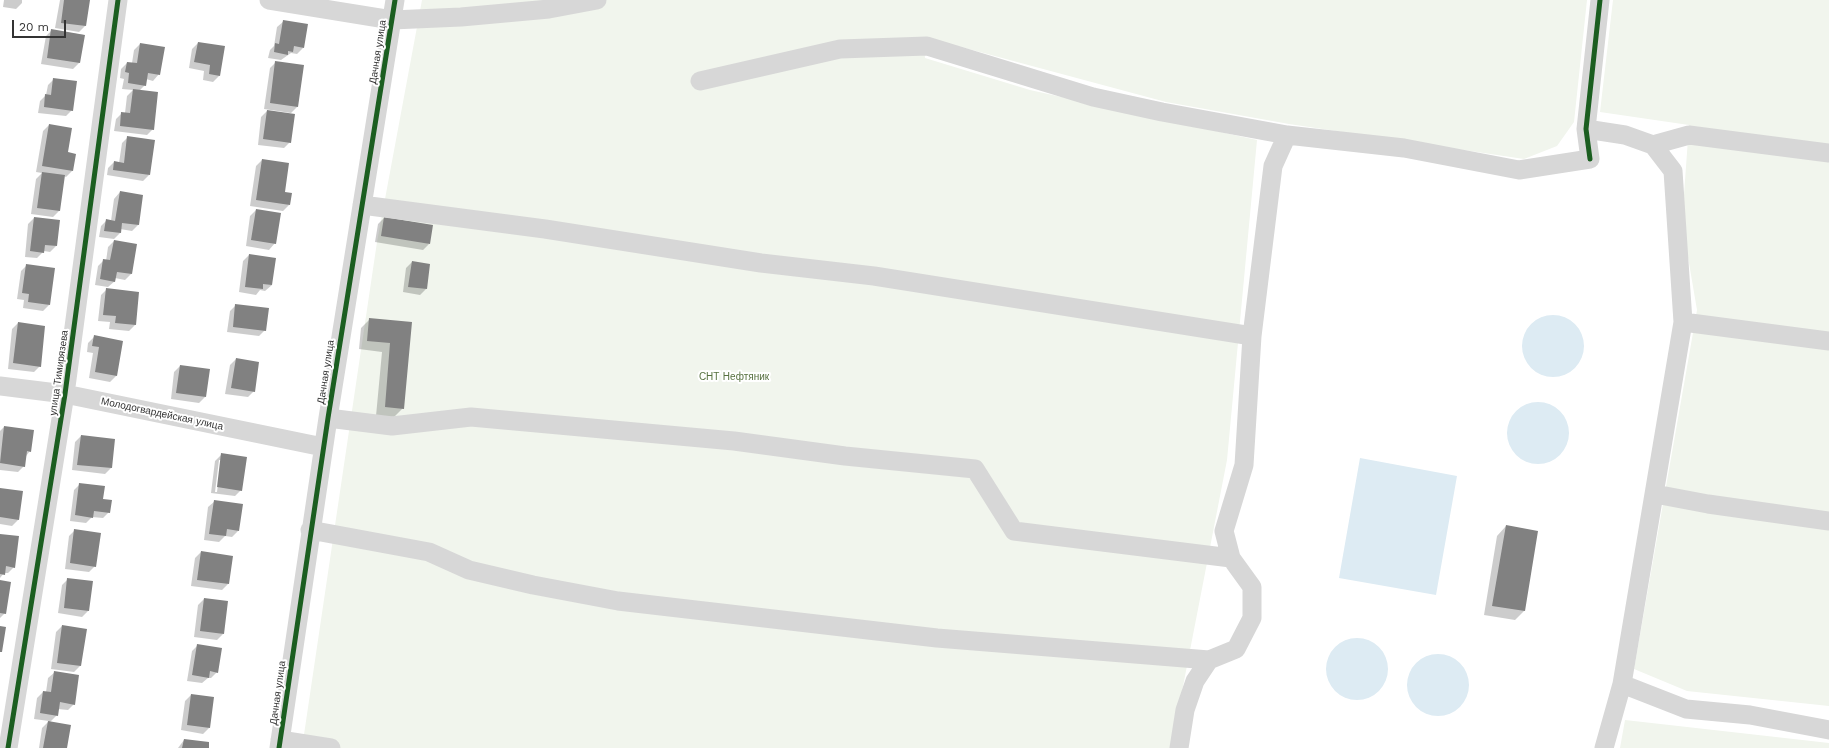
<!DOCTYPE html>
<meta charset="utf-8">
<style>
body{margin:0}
#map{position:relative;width:1829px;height:748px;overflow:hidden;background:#fff;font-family:"Work Sans",sans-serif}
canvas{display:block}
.scale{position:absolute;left:12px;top:20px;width:54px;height:18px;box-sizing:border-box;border:2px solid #333;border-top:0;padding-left:5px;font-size:12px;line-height:14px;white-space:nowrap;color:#333;-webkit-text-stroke:3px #fff;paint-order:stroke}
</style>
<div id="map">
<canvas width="1829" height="748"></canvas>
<div class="scale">20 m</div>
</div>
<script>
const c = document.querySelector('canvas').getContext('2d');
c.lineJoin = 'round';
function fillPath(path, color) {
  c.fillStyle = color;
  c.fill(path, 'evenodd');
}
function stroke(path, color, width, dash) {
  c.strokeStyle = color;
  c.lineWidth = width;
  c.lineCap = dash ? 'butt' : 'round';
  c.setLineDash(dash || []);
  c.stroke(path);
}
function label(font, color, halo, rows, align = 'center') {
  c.font = font + ' "Work Sans",sans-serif';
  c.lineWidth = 4;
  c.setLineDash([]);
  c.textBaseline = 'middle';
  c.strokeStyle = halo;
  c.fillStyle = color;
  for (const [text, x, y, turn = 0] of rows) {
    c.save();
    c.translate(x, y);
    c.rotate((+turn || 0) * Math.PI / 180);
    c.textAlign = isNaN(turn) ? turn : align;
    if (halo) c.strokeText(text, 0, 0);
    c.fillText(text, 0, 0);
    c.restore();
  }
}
fillPath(new Path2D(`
 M 422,0 L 1587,0 L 1574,122 L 1557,146 L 1524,159 L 1289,124 L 1166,102 L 924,37 L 925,58 L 1030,90 L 1257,140 L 1227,460 L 1171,748 L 302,748 L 377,242 Z
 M 1613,0 L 1829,0 L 1829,706 L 1687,691 L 1634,669 L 1697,310 L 1682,222 L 1689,125 L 1600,112 Z
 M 1625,720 L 1829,743 L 1829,748 L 1620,748 Z`), '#f1f5ed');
fillPath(new Path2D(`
 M1522 346a31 31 0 1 1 62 0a31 31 0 1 1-62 0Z
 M1507 433a31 31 0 1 1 62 0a31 31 0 1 1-62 0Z
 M 1360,458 L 1457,476 L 1436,595 L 1339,578 Z
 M1326 669a31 31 0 1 1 62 0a31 31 0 1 1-62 0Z
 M1407 685a31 31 0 1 1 62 0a31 31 0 1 1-62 0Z`), '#ddebf3');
fillPath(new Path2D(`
 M 4,0 L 22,0 L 22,3 L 16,9 L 3,7 Z
 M 60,0 L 89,0 L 85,26 L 79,32 L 55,28 Z
 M 284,21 L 303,48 L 297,54 L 291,53 L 281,60 L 268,58 L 270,50 L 274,46 L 277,27 Z
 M 52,30 L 84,35 L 79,63 L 73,69 L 41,64 L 46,36 Z
 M 198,43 L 224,47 L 219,76 L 213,82 L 203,80 L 204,71 L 189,68 L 192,49 Z
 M 140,44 L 159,74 L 153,81 L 146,79 L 145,85 L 139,91 L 153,129 L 147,135 L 114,131 L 116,119 L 122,113 L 125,113 L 127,96 L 133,90 L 122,89 L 124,79 L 120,78 L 121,69 L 127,63 L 132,63 L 134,50 Z
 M 276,62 L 297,107 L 291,113 L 264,109 L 270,68 Z
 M 54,79 L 72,110 L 66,116 L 38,113 L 40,101 L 46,95 L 48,85 Z
 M 267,111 L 290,142 L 284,148 L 258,145 L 261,117 Z
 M 49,125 L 67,153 L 72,171 L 66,177 L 64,176 L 59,211 L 53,217 L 31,214 L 36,179 L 42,173 L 36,172 L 43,131 Z
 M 128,137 L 149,175 L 143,181 L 107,175 L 108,168 L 114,162 L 119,163 L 122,143 Z
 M 262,160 L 289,205 L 283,211 L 250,206 L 256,166 Z
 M 120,192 L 142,196 L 138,225 L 132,231 L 120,229 L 120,233 L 114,239 L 99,237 L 101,226 L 107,220 L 111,221 L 114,199 Z
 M 256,210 L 275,243 L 269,250 L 246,246 L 250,216 Z
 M 34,218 L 56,246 L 50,252 L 44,251 L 37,258 L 25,257 L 28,224 Z
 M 384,218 L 429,244 L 423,250 L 375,242 L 378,224 Z
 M 114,241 L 136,245 L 131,274 L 125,280 L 115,278 L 115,281 L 108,287 L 95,285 L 98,266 L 104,260 L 106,261 L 108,247 Z
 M 249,255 L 272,285 L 265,291 L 260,290 L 256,295 L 239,292 L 243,261 Z
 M 412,262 L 426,289 L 420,295 L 403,292 L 406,268 Z
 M 27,265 L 49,305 L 43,311 L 23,308 L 24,300 L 17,299 L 21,271 Z
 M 107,289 L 138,293 L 135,325 L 129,331 L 109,329 L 110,322 L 98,321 L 101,295 Z
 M 236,305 L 265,330 L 259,336 L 227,332 L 230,311 Z
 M 370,319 L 411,323 L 403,408 L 394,417 L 376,416 L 382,352 L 359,349 L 361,328 Z
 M 18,323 L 40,366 L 34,372 L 8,369 L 12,329 Z
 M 94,337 L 122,341 L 116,376 L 110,382 L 89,378 L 93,353 L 87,352 L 88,343 Z
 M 236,359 L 254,391 L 248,397 L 225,394 L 230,365 Z
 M 180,366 L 205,397 L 199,403 L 171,399 L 174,372 Z
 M 4,427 L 33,431 L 30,451 L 26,456 L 24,466 L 18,472 L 0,470 L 0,431 Z
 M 81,436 L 114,440 L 111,468 L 105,474 L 72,470 L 75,442 Z
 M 222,454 L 241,490 L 235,496 L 211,493 L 215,461 ZM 219,460 L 221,460 L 217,492 L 215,492 Z
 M 80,484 L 102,500 L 109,512 L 103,518 L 92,517 L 86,523 L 70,521 L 74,490 Z
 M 0,489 L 18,520 L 12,526 L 0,524 Z
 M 215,501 L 238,531 L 232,537 L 225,536 L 219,542 L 204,540 L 208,507 Z
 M 1506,526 L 1524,611 L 1515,620 L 1484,615 L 1497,536 Z
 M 75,530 L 95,566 L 89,572 L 65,569 L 69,536 Z
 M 0,535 L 14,567 L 8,573 L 4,573 L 0,578 Z
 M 201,552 L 228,584 L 222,590 L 191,586 L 195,558 Z
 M 68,579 L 88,611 L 82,617 L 58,613 L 62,585 Z
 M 0,581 L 5,613 L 0,618 Z
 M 204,599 L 223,634 L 217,640 L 194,637 L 198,605 Z
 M 62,626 L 85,630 L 80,666 L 74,672 L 51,669 L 56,632 Z
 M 198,645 L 217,672 L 211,678 L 208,678 L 202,683 L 187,681 L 192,651 Z
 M 55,672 L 74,704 L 68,710 L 58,709 L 57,715 L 50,722 L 66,748 L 39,748 L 42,728 L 49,721 L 34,719 L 37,698 L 43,692 L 46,692 L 48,678 Z
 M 191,695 L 209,728 L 203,734 L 181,730 L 185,701 Z
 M 184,740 L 208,748 L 178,748 Z`), '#0003');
fillPath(new Path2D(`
 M 64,0 L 90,0 L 86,26 L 61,23 Z
 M 283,20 L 308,24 L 304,48 L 294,46 L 293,52 L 288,51 L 288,55 L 274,52 L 275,43 L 279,44 Z
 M 51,29 L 85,35 L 80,63 L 47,58 Z
 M 198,42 L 225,46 L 220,76 L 209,74 L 210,65 L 194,62 Z
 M 140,43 L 165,47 L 160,75 L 148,73 L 146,86 L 128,83 L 129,73 L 125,72 L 127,62 L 137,63 Z
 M 275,61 L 304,65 L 298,107 L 270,103 Z
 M 53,78 L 77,81 L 73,111 L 44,107 L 45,94 L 51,95 Z
 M 133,89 L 158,92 L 154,130 L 120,126 L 121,112 L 130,113 Z
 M 267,110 L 295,114 L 291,143 L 263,139 Z
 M 49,124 L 72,128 L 68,152 L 76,154 L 73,171 L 42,166 Z
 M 127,136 L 155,140 L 150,175 L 113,170 L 114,161 L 124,163 Z
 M 262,159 L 289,163 L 285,192 L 292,193 L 290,205 L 256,200 Z
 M 42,172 L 65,175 L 60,211 L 37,208 Z
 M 120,191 L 143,195 L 139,225 L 122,223 L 121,233 L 104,231 L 106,219 L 115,221 Z
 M 256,209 L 281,213 L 276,244 L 251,240 Z
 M 34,217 L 60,220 L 57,246 L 45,245 L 44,253 L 30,251 Z
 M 384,217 L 433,225 L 430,244 L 381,236 Z
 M 114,240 L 137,244 L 132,274 L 117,272 L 115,282 L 100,279 L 103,259 L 110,260 Z
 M 249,254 L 276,258 L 272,285 L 263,284 L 263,289 L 245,287 Z
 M 412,261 L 430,264 L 427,289 L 408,287 Z
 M 26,264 L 55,268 L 50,305 L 28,302 L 29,294 L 22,293 Z
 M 106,288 L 139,292 L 136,325 L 115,323 L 116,316 L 103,315 Z
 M 235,304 L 269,308 L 266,331 L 233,327 Z
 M 369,318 L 412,322 L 404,409 L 385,407 L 390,343 L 367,341 Z
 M 18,322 L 45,326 L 41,367 L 13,363 Z
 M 94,335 L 123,341 L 117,376 L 95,372 L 99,347 L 92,346 Z
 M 236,358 L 259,362 L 255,392 L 231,388 Z
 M 180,365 L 210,369 L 206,397 L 176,393 Z
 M 4,426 L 34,430 L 31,452 L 27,451 L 25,467 L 0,463 Z
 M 81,435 L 115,439 L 112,468 L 77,465 Z
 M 221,453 L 247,457 L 242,491 L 217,487 Z
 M 79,483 L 105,486 L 103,499 L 112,500 L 110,513 L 94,511 L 93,518 L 75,515 Z
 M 0,488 L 23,491 L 19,520 L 0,517 Z
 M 214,500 L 243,504 L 239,531 L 227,529 L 226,536 L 209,534 Z
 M 1506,525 L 1538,531 L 1525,611 L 1492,606 Z
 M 74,529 L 101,533 L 96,567 L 70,563 Z
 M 0,534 L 19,536 L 15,568 L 6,566 L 5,575 L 0,574 Z
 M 201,551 L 233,556 L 229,584 L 197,580 Z
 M 67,578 L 93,581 L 89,611 L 64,608 Z
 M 0,580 L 11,582 L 6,614 L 0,613 Z
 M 204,598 L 228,601 L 224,634 L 200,631 Z
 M 62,625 L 87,629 L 81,666 L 57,663 Z
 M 0,626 L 6,627 L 2,652 L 0,652 Z
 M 197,644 L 222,648 L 218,673 L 210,671 L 209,678 L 192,675 Z
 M 54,671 L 79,675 L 75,705 L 60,702 L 58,716 L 40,713 L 43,691 L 51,692 Z
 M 191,694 L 214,697 L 210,728 L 187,725 Z
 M 48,721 L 71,725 L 67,748 L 43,748 Z
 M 184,739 L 209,742 L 209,748 L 182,748 Z`), '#818181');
stroke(new Path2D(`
 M 269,0 L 392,20 L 461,17 L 549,9 L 597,0
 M 700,81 L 840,49 L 927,46 L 1093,97 L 1162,112 L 1287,135 L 1404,148 L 1519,170 L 1590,159 L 1586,129 L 1600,0
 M 1586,129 L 1625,135 L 1653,145 L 1673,171 L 1683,322 L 1622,684 L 1604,748
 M 1653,145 L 1689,135 L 1829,153
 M 362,205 L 545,229 L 761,263 L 874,276 L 1252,336
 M 1683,322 L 1829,341
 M 0,386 L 65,394 L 323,447
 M 328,418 L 392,426 L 471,417 L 734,441 L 845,456 L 975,469 L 1014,531 L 1231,558
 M 1655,494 L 1708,504 L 1829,521
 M 310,530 L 429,552 L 469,570 L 533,585 L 618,601 L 937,638 L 1209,660
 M 1622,684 L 1686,709 L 1750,715 L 1829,730
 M 280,740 L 331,748
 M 8,748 L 65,394 L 118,0
 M 279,748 L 328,418 L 395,0
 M 1179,748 L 1185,710 L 1195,681 L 1209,660 L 1236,649 L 1252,618 L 1252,587 L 1231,558 L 1224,531 L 1244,465 L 1252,336 L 1273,166 L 1287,135`), '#d7d7d7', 19);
stroke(new Path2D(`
 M 1590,159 L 1586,129 L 1600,0
 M 8,748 L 65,394 L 118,0
 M 279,748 L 328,418 L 395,0`), '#1b5e20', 5);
label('10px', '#333', '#fff', [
 ["Дачная улица",378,52,-81],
 ["Дачная улица",326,372,-81],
 ["улица Тимирязева",59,373,-82],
 ["Молодогвардейская улица",162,414,12],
 ["Дачная улица",278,693,-82]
]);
label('10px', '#56703f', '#fff', [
 ["СНТ Нефтяник",734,377]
]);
</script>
